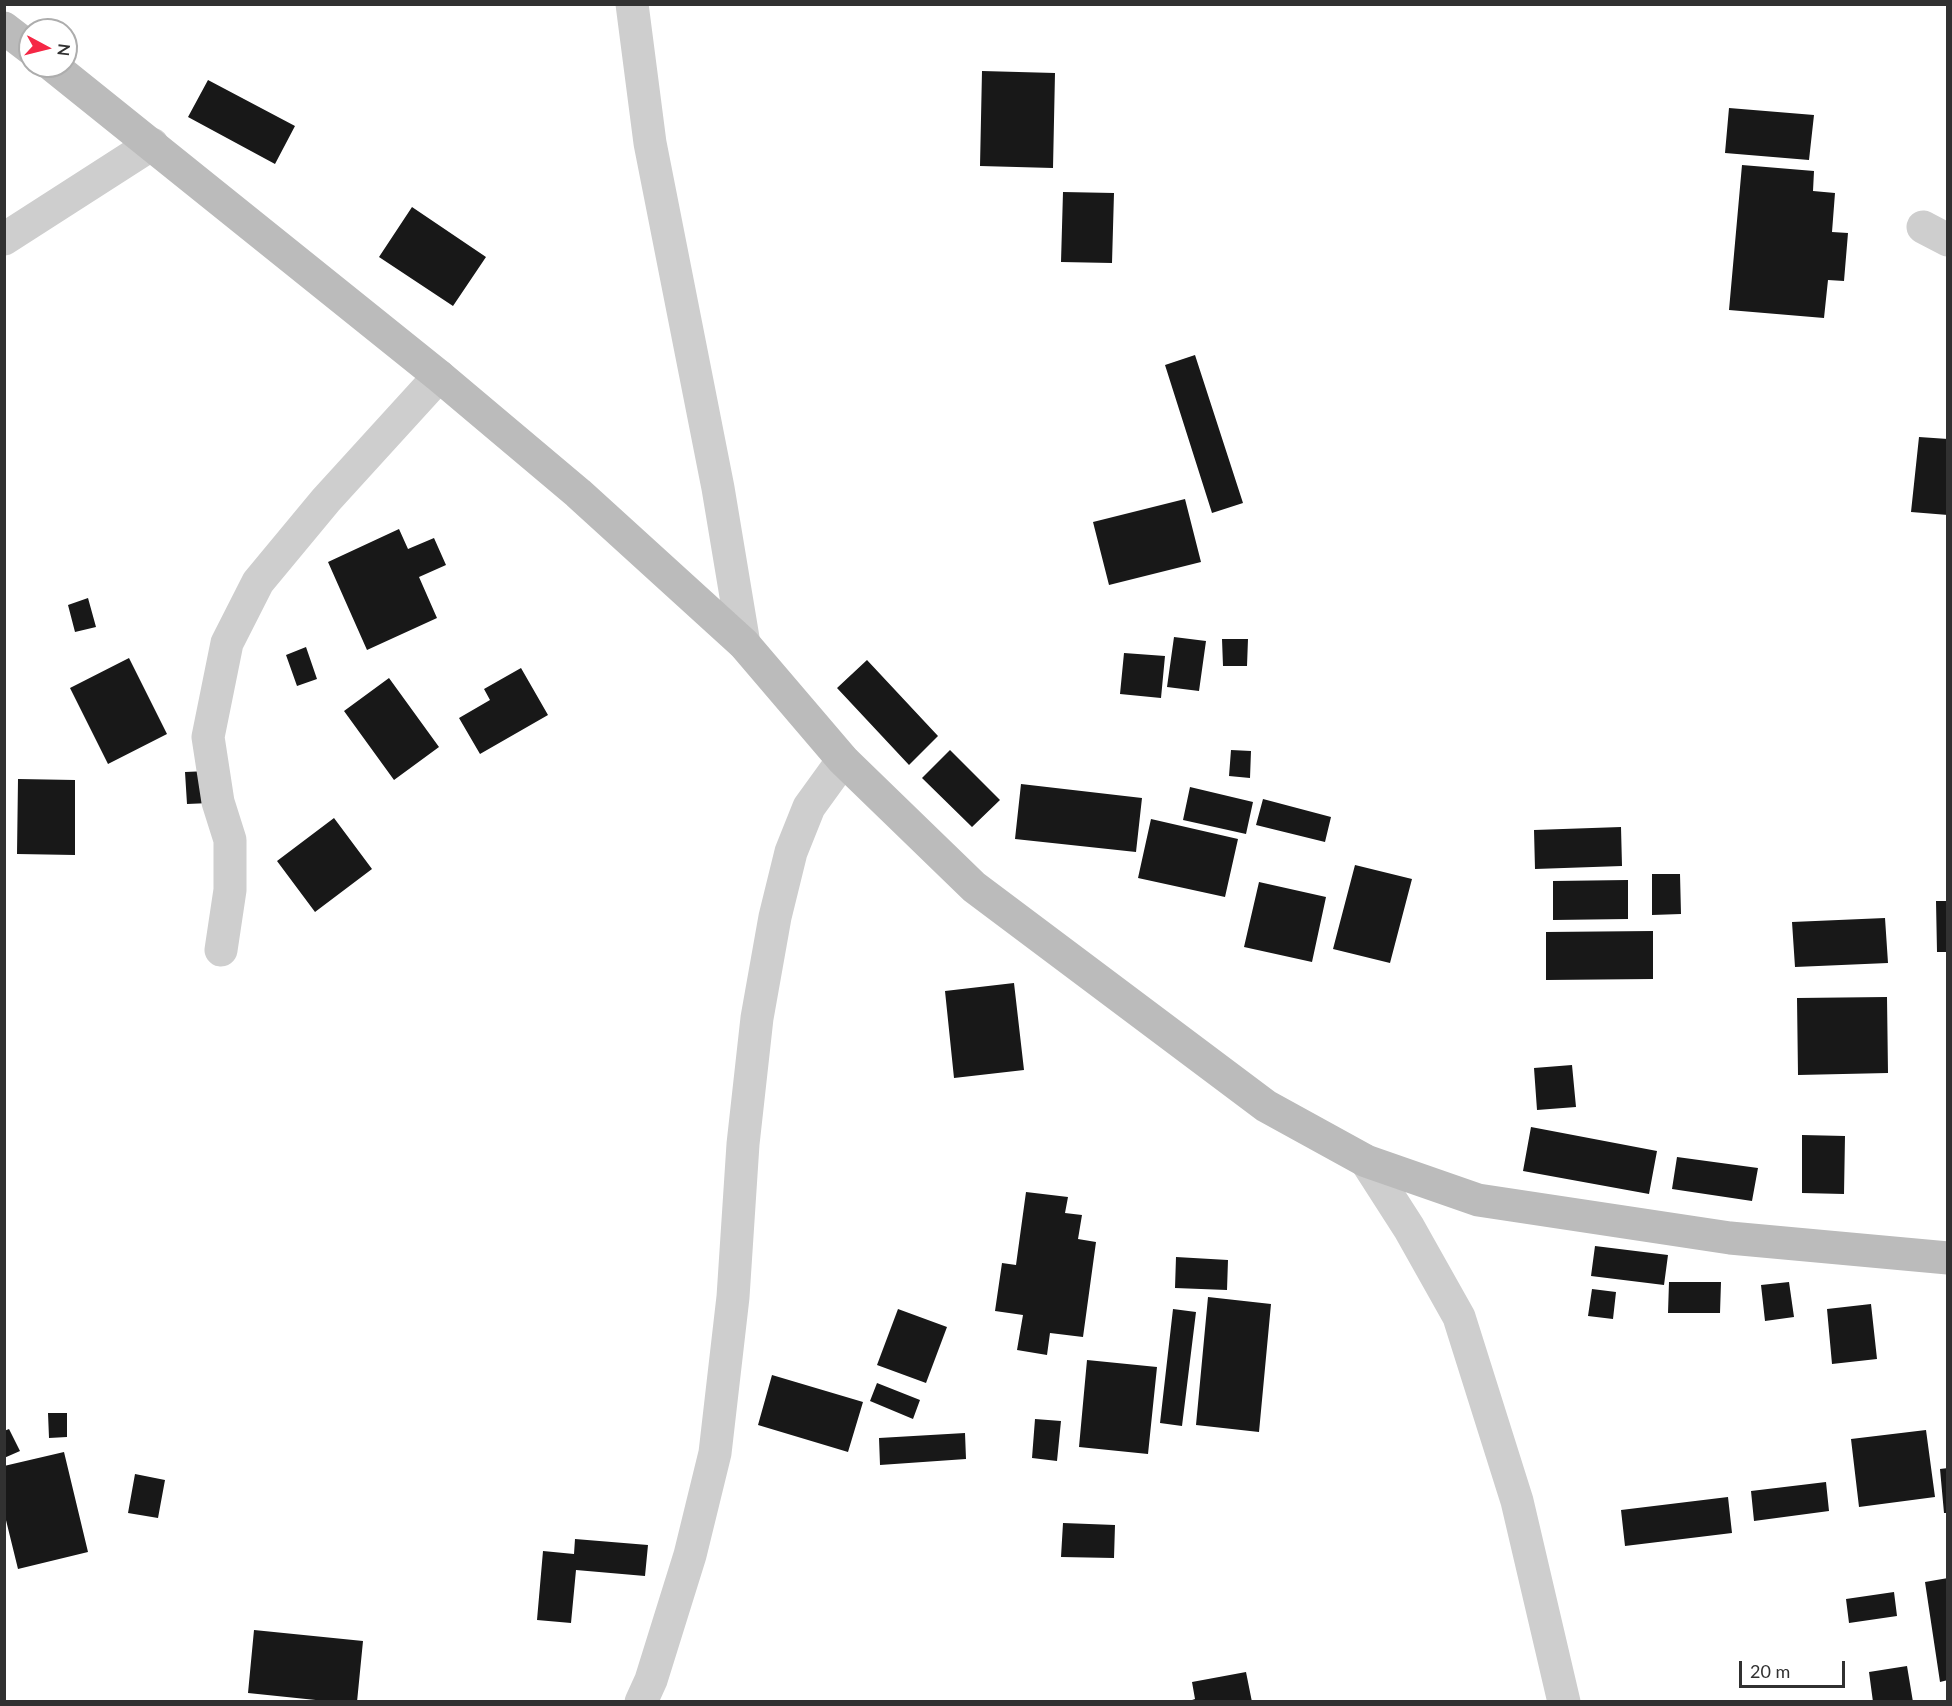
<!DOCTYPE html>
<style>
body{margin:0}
#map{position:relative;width:1952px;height:1706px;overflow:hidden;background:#fff;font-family:Lato,sans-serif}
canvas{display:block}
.frame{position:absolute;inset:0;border:6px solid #313131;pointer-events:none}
.north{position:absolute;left:18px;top:18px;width:60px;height:60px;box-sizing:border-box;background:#fff;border:2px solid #adadad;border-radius:50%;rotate:97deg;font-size:16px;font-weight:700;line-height:24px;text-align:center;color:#313131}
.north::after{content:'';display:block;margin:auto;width:21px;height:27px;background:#f52745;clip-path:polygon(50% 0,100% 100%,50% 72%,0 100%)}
.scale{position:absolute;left:1739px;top:1661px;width:106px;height:27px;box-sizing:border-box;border:3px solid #313131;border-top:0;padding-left:8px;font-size:18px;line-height:21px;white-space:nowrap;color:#313131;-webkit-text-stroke:4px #fff;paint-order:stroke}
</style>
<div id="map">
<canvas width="1952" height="1706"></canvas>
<div class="frame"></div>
<div class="north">N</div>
<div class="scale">20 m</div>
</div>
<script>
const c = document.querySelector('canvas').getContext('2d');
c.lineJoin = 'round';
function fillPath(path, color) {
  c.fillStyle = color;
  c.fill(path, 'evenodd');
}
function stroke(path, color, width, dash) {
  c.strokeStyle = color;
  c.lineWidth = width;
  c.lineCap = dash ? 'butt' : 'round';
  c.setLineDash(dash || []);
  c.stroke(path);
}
fillPath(new Path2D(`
 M 982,71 L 1055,73 L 1053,168 L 980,166 Z
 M 208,80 L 295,126 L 275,164 L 188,117 Z
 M 1729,108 L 1814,115 L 1809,160 L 1725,153 Z
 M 1742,165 L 1814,171 L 1813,191 L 1835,193 L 1832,232 L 1848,233 L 1844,281 L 1828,280 L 1824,318 L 1729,310 Z
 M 1063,192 L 1114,193 L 1112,263 L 1061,262 Z
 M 412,207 L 486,257 L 453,306 L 379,257 Z
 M 1195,355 L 1243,503 L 1212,513 L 1165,365 Z
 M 1919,437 L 1948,439 L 1948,515 L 1911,512 Z
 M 1185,499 L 1201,562 L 1109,585 L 1093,522 Z
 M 399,529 L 408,549 L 434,538 L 446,565 L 419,577 L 437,618 L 367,650 L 328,562 Z
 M 88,598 L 96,627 L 75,632 L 68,605 Z
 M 1174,637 L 1206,641 L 1199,691 L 1167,687 Z
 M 1222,639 L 1248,639 L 1247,666 L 1223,666 Z
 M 306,647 L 317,679 L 297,686 L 286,655 Z
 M 1124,653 L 1165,656 L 1161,698 L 1120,694 Z
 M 129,658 L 167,734 L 108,764 L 70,688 Z
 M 867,660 L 938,736 L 909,765 L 837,688 Z
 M 521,668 L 548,715 L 480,754 L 459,718 L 490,700 L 484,689 Z
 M 389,678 L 439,747 L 394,780 L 344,711 Z
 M 950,750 L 1000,800 L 972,827 L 922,778 Z
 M 1231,750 L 1251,751 L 1250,778 L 1229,776 Z
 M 208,771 L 210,803 L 187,804 L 185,772 Z
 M 18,779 L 75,780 L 75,855 L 17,854 Z
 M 1021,784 L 1142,798 L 1136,852 L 1015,839 Z
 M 1190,787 L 1253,802 L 1246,834 L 1183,820 Z
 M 1263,799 L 1331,817 L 1325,842 L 1256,825 Z
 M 334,818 L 372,869 L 315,912 L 277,861 Z
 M 1151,819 L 1238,839 L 1225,897 L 1138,878 Z
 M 1621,827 L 1622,866 L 1535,869 L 1534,830 Z
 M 1355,865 L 1412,879 L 1390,963 L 1333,949 Z
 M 1652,874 L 1680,874 L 1681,914 L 1652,915 Z
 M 1628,880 L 1628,919 L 1553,920 L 1553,881 Z
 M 1259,882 L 1326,897 L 1312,962 L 1244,947 Z
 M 1936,901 L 1948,901 L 1948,952 L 1937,952 Z
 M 1885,918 L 1888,963 L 1795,967 L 1792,922 Z
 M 1653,931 L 1653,979 L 1546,980 L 1546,932 Z
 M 1014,983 L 1024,1070 L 954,1078 L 945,991 Z
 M 1887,997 L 1888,1073 L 1798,1075 L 1797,998 Z
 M 1572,1065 L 1576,1107 L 1537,1110 L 1534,1068 Z
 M 1531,1127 L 1657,1151 L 1649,1194 L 1523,1171 Z
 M 1802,1135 L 1845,1136 L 1844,1194 L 1802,1193 Z
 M 1677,1157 L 1758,1168 L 1752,1201 L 1672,1189 Z
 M 1026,1192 L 1068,1197 L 1065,1213 L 1082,1215 L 1078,1239 L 1096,1242 L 1083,1337 L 1050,1333 L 1047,1355 L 1017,1350 L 1023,1315 L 995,1311 L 1002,1263 L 1016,1265 Z
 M 1595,1246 L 1668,1255 L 1664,1285 L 1591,1276 Z
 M 1176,1257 L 1228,1260 L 1227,1290 L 1175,1288 Z
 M 1669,1282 L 1721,1282 L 1720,1313 L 1668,1313 Z
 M 1789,1282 L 1794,1317 L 1765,1321 L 1761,1285 Z
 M 1592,1289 L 1616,1292 L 1613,1319 L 1588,1316 Z
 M 1208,1297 L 1271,1304 L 1259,1432 L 1196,1425 Z
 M 1871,1304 L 1877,1359 L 1832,1364 L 1827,1309 Z
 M 898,1309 L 947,1327 L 926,1383 L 877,1365 Z
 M 1173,1309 L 1196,1312 L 1182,1426 L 1160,1423 Z
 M 1087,1360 L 1157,1367 L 1148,1454 L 1079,1447 Z
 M 772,1375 L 863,1402 L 848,1452 L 758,1425 Z
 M 877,1383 L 920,1400 L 913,1419 L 870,1401 Z
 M 48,1413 L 67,1413 L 67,1437 L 49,1438 Z
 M 1035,1419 L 1061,1421 L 1057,1461 L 1032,1458 Z
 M 9,1429 L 20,1451 L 4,1458 L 4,1431 Z
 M 1926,1430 L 1935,1497 L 1859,1507 L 1851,1439 Z
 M 965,1433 L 966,1459 L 880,1465 L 879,1438 Z
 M 64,1452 L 88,1552 L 18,1569 L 4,1512 L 4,1466 Z
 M 1948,1468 L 1948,1513 L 1944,1513 L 1940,1469 Z
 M 135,1474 L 165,1480 L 158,1518 L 128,1513 Z
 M 1826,1482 L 1829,1511 L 1754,1521 L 1751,1491 Z
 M 1728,1497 L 1732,1533 L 1625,1546 L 1621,1510 Z
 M 1063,1523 L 1115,1525 L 1114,1558 L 1061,1557 Z
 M 575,1539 L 648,1545 L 645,1576 L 576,1570 L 571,1623 L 537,1620 L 543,1551 L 574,1554 Z
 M 1948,1578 L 1948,1680 L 1940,1682 L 1925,1582 Z
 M 1894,1592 L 1897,1616 L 1849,1623 L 1846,1599 Z
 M 254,1630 L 363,1641 L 357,1702 L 335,1702 L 248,1693 Z
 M 1907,1666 L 1913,1702 L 1873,1702 L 1869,1672 Z
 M 1246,1672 L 1252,1702 L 1186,1702 L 1195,1699 L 1192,1682 Z`), '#181818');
stroke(new Path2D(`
 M 632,4 L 650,143 L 718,488 L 744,644
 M 1923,227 L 1948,240
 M 4,239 L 152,144
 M 221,950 L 230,890 L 230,840 L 218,802 L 208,737 L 227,643 L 258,582 L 326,500 L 439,376
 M 1366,1161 L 1409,1228 L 1459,1317 L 1517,1501 L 1564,1702
 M 641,1702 L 651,1680 L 690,1555 L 715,1453 L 733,1297 L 743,1144 L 757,1018 L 775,917 L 791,852 L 809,807 L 843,760`), '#cecece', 33);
stroke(new Path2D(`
 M 4,28 L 30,48
 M 53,66 L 439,376 L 578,493 L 744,644 L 843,760 L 974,887 L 1266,1106 L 1366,1161 L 1478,1200 L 1730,1238 L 1948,1258`), '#bbb', 33);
</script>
